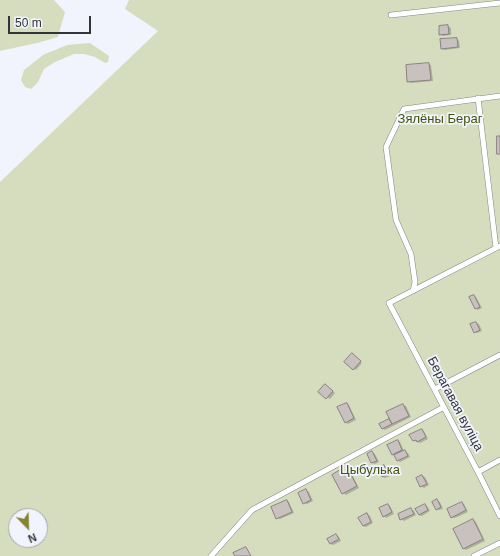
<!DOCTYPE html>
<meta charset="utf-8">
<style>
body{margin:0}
#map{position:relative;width:500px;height:556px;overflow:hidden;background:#f1f4fc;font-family:Helvetica,sans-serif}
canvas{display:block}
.north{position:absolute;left:8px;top:508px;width:40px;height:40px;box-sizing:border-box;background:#f1f4fc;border:1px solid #a5a7ad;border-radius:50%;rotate:157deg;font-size:11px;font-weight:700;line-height:16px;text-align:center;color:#333437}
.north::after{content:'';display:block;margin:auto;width:14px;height:18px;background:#84852e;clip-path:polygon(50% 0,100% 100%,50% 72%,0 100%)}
.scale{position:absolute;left:8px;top:16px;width:83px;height:18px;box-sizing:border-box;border:2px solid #333437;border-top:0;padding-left:5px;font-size:12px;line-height:14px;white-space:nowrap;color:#333437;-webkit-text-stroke:3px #f1f4fc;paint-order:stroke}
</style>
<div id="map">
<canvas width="500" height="556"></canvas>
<div class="north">N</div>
<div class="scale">50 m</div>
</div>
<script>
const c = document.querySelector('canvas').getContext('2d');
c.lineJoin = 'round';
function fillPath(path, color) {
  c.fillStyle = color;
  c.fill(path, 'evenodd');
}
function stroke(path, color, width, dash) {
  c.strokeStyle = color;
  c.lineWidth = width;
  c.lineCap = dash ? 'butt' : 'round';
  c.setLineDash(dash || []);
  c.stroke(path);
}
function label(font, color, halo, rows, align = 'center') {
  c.font = font + ' Helvetica,sans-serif';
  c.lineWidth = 3.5;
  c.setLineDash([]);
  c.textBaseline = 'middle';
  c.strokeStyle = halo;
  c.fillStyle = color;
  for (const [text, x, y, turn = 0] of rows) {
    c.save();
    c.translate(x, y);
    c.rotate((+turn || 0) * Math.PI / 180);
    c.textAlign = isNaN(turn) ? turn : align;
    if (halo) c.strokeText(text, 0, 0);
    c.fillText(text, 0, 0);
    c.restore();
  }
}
fillPath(new Path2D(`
 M 0,0 L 54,0 L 65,12 L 58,37 L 37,43 L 0,51 Z
 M 129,0 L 500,0 L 500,556 L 0,556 L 0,182 L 158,31 L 125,9 ZM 16,516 L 40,516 L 40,540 L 16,540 Z
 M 90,43 L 109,56 L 108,62 L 105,63 L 95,57 L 84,54 L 74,54 L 55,62 L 44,69 L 38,82 L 31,89 L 25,87 L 21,80 L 24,70 L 43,55 L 67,45 Z`), '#d6ddbf');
fillPath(new Path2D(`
 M 440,26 L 448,26 L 451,28 L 451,35 L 443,36 L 440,34 Z
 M 457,39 L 459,41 L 460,48 L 444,50 L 442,48 Z
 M 429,64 L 431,65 L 433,81 L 411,83 L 408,81 Z
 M 474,296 L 476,297 L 482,308 L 478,310 L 476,308 Z
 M 476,323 L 479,324 L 482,331 L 477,333 L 475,332 Z
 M 355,356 L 362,363 L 356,370 L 354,369 Z
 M 328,387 L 335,393 L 330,399 L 320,392 Z
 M 347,404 L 349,405 L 356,420 L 348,424 L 346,422 Z
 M 403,405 L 406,406 L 411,417 L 385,430 L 382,428 L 381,424 L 391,419 Z
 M 422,430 L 424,431 L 428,439 L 420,443 L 413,440 Z
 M 398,441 L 400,442 L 404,451 L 408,453 L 410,457 L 400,462 L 397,460 L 395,455 L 393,454 Z
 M 372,452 L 375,454 L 379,462 L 375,464 L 372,463 L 368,454 Z
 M 384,466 L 386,467 L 390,476 L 385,478 L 383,477 Z
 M 342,471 L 345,472 L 347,476 L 350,474 L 353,476 L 359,488 L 346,495 L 343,493 Z
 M 422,476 L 425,477 L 429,485 L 424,488 L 421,486 Z
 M 306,490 L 309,492 L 313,501 L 307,504 L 304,503 Z
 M 437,500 L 440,502 L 443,509 L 439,510 L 437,509 Z
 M 287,501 L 289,502 L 294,513 L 280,519 L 277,518 Z
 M 462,503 L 464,504 L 468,512 L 455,518 L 452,517 Z
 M 388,505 L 390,506 L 394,514 L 386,518 L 384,516 Z
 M 425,505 L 427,506 L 430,511 L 422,516 L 419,515 Z
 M 411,509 L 414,511 L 416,515 L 404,521 L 401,519 Z
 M 367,514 L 370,516 L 373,523 L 366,527 L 363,526 Z
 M 473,520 L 476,522 L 485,541 L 466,550 L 463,548 Z
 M 336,535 L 339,537 L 341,541 L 333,545 L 331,544 L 329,539 Z`), '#0003');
const building = new Path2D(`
 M 448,25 L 449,34 L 439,35 L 439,26 Z
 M 457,38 L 458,47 L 441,49 L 440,39 Z
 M 429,63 L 431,80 L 407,82 L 406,65 Z
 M 497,136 L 500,136 L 500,154 L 497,154 Z
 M 474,295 L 480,307 L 475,309 L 469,297 Z
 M 476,322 L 480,330 L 474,333 L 470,324 Z
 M 352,353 L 361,361 L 353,370 L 344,362 Z
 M 325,384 L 333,391 L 326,399 L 318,392 Z
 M 347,403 L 354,418 L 345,423 L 337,407 Z
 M 403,404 L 409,416 L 392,424 L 386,412 Z
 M 389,419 L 392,424 L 382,429 L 379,424 Z
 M 422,429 L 426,437 L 417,442 L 416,440 L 413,441 L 409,435 Z
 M 398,440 L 402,450 L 392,455 L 387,445 Z
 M 405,450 L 408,456 L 397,461 L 394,455 Z
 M 372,451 L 377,461 L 371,463 L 367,454 Z
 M 384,465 L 388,474 L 382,477 L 378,468 Z
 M 342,469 L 345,476 L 350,473 L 357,486 L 342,494 L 332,475 Z
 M 422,475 L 427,484 L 420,487 L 416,478 Z
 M 306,489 L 311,500 L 303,504 L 298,493 Z
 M 437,499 L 441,507 L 436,510 L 432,502 Z
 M 287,500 L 292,512 L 276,519 L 271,507 Z
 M 462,502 L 466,510 L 451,518 L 447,509 Z
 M 388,504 L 392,512 L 383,517 L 379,508 Z
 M 425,504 L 428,510 L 419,515 L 415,509 Z
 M 411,508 L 414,514 L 400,520 L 398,514 Z
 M 367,513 L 371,522 L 363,526 L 358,518 Z
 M 473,519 L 483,539 L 463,549 L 453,529 Z
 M 336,534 L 339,539 L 330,544 L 327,539 Z
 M 246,547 L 251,556 L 235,556 L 233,553 Z`);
fillPath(building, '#c9c1bf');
stroke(building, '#8b8281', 1);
const lane = new Path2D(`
 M 391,15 L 500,3
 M 478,98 L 496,248
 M 500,246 L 389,303 L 478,472 L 500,516
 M 413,291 L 415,282 L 411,254 L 396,220 L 386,147 L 404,109 L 500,96
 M 435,389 L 500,355
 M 478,472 L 500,460
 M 211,556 L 252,510 L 444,407
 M 474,556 L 500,543`);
stroke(lane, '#83858c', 6);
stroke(lane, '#fff', 5);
label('13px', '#45510f', '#f1f4fc', [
 ["Зялёны Бераг",440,119],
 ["Цыбулька",370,470]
]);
label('13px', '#333437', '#f1f4fc', [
 ["Берагавая вуліца",455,404,62]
]);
</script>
